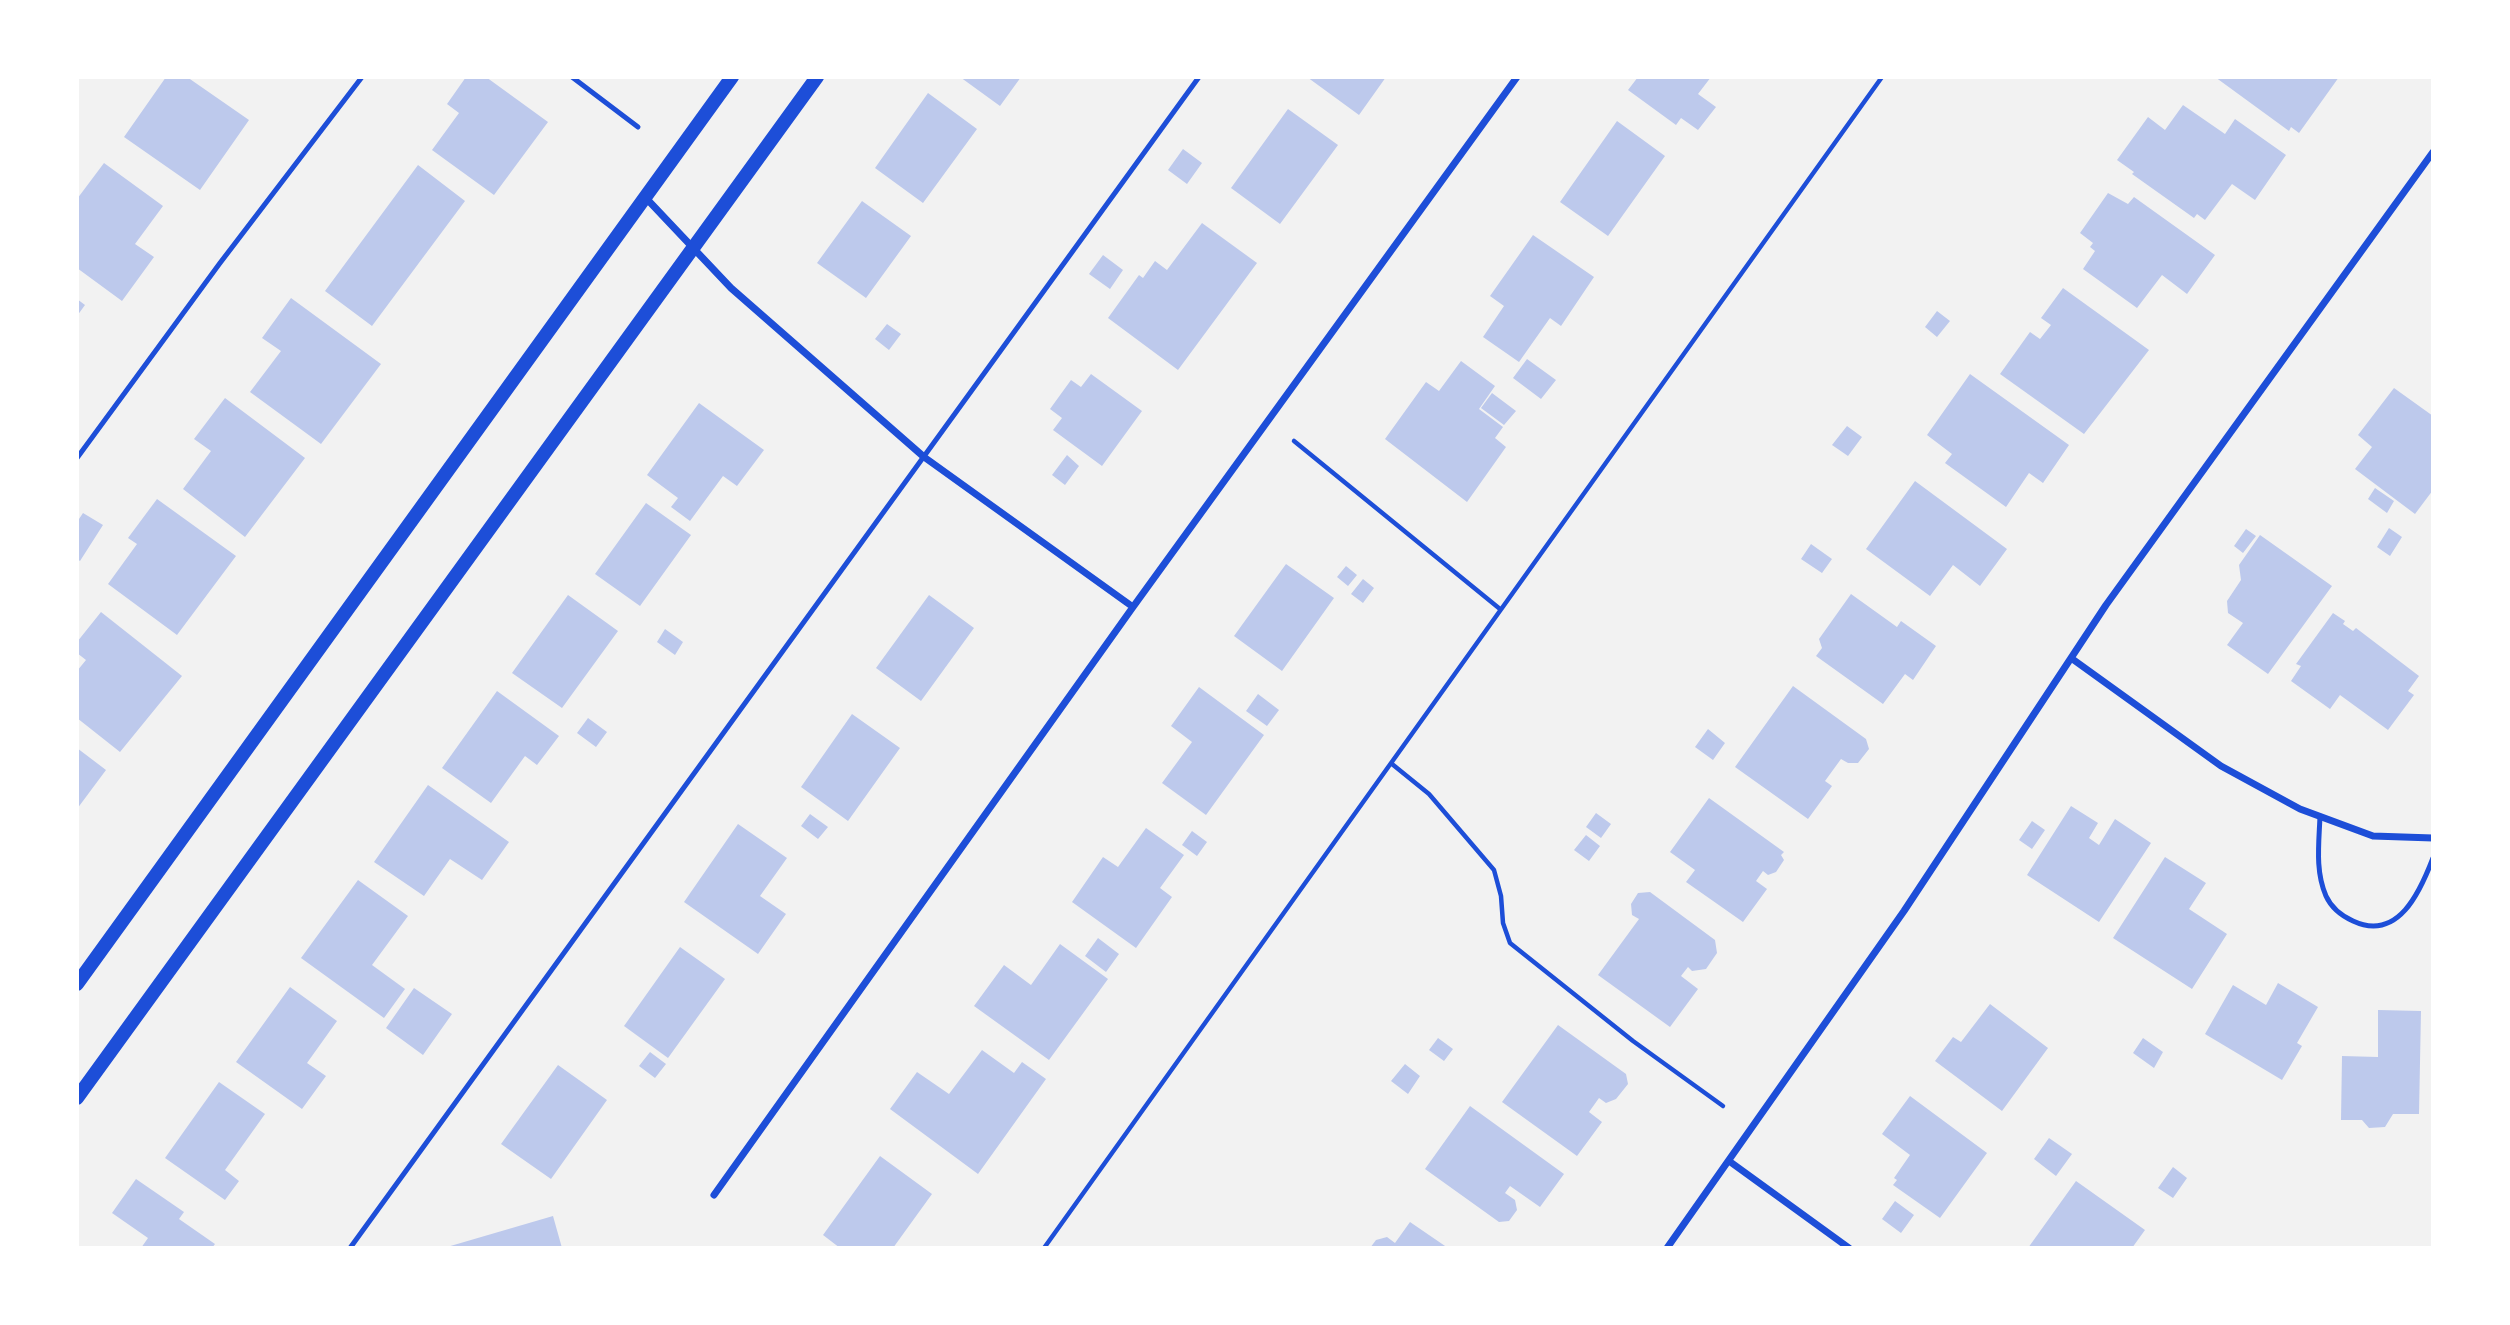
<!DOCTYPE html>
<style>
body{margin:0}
#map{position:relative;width:2510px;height:1325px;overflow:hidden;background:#f2f2f2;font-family:"Roboto Condensed",sans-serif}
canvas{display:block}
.frame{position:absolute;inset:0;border:79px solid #fff;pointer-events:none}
</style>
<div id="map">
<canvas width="2510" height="1325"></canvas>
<div class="frame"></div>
</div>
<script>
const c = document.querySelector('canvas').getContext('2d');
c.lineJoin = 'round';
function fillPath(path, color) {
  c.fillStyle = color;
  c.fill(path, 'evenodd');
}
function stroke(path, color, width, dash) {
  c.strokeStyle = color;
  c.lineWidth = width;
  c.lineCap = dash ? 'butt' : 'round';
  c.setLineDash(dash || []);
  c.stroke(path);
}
fillPath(new Path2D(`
 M 166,77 L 187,77 L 249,120 L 200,190 L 124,137 Z
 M 466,77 L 486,77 L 548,122 L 494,195 L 432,150 L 459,113 L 447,104 Z
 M 960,77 L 1021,77 L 1000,106 Z
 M 1307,77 L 1386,77 L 1359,115 Z
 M 1638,77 L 1711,77 L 1698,94 L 1716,107 L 1698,130 L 1681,118 L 1676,125 L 1628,90 Z
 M 2215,77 L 2339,77 L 2299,133 L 2291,127 L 2289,131 Z
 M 928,93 L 977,129 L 923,203 L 875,168 Z
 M 2183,105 L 2225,134 L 2235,119 L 2286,155 L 2255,200 L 2232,184 L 2205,220 L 2197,214 L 2194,218 L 2132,174 L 2134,172 L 2117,160 L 2148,117 L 2165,130 Z
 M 1288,109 L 1338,145 L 1280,224 L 1231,188 Z
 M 1617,121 L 1665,156 L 1608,236 L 1560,202 Z
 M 1183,149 L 1202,163 L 1187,184 L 1168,170 Z
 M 104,163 L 163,206 L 135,244 L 154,257 L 122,301 L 77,268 L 77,199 Z
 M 418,165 L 465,201 L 372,326 L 325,291 Z
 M 2108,193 L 2128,204 L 2134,197 L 2215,255 L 2187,294 L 2162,275 L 2137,308 L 2083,269 L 2095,251 L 2090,247 L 2093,243 L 2080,233 Z
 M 862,201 L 911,236 L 866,298 L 817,263 Z
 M 1202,223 L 1257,263 L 1178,370 L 1108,318 L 1139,275 L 1143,278 L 1155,261 L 1167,270 Z
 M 1533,235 L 1594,277 L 1561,326 L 1550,318 L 1519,362 L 1483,337 L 1504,306 L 1490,296 Z
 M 1103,255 L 1123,270 L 1110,289 L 1089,274 Z
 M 2063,288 L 2149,350 L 2084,434 L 2000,374 L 2030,332 L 2040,339 L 2051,325 L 2041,318 Z
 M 291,298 L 381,364 L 321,444 L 250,392 L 281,351 L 262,338 Z
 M 77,299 L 85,305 L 77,316 Z
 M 1937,311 L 1950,321 L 1937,337 L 1925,327 Z
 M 887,324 L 901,334 L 889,350 L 875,339 Z
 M 1527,359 L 1556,380 L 1541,399 L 1513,378 Z
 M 1461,361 L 1495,386 L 1479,409 L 1503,427 L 1495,438 L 1506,447 L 1467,502 L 1385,439 L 1426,382 L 1439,391 Z
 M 1091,374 L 1142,411 L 1102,466 L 1053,430 L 1062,418 L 1050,409 L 1071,380 L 1081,387 Z
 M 1970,374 L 2069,445 L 2043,483 L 2029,473 L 2006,507 L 1945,463 L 1952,454 L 1927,435 Z
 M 2394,388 L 2433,416 L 2433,490 L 2415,514 L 2355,469 L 2372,447 L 2358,435 Z
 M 1492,393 L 1516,411 L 1504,425 L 1481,408 Z
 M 225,398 L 305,458 L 245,537 L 183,489 L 211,451 L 194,439 Z
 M 699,403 L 764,450 L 737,486 L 723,476 L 690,521 L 671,507 L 678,498 L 647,475 Z
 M 1847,426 L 1862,437 L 1848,456 L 1832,445 Z
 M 1067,455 L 1079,466 L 1065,485 L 1052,475 Z
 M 1915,481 L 2007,549 L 1980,586 L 1953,565 L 1930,596 L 1866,549 Z
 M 2375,488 L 2394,501 L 2387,513 L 2368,499 Z
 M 157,499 L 236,556 L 177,635 L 108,584 L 137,544 L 128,538 Z
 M 646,503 L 691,535 L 640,606 L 595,574 Z
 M 83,513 L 103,525 L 80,561 L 77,559 L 77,522 Z
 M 2389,528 L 2402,537 L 2390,556 L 2377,547 Z
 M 2246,529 L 2256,536 L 2243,553 L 2234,546 Z
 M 2260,535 L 2332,586 L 2268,674 L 2227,645 L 2243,623 L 2228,613 L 2227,601 L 2241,580 L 2239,565 Z
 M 1811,544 L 1832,559 L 1822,573 L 1801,559 Z
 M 1286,564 L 1334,598 L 1282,671 L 1234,636 Z
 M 1346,566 L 1357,575 L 1348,586 L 1337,577 Z
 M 1363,579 L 1374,588 L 1363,603 L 1351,594 Z
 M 1851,594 L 1897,627 L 1901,621 L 1936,646 L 1913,680 L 1905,674 L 1883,704 L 1816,656 L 1822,648 L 1819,639 Z
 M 568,595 L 618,631 L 562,708 L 512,673 Z
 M 929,595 L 974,628 L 921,701 L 876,668 Z
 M 101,612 L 182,676 L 120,752 L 77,718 L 77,671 L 86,660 L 77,653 L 77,642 Z
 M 2333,613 L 2345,621 L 2343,624 L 2353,631 L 2356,628 L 2419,676 L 2408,691 L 2414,695 L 2388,730 L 2340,695 L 2330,709 L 2291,681 L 2301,666 L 2296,664 Z
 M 665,629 L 683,642 L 675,655 L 657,642 Z
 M 1793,686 L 1866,739 L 1869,749 L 1858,763 L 1848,763 L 1841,759 L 1825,781 L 1832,786 L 1808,819 L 1735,767 Z
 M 1199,687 L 1264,735 L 1206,815 L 1162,783 L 1192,742 L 1171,726 Z
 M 497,691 L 559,736 L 537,765 L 525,756 L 491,803 L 442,768 Z
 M 1258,694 L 1279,710 L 1267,726 L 1246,711 Z
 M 852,714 L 900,748 L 848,821 L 801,787 Z
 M 588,718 L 607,732 L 596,747 L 577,733 Z
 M 1708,729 L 1725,743 L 1713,760 L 1695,747 Z
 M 77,748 L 106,770 L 77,809 Z
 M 428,785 L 509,842 L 482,880 L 450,859 L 424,896 L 374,862 Z
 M 1709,798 L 1784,852 L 1781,855 L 1784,860 L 1776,872 L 1768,875 L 1763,871 L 1756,881 L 1767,889 L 1743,922 L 1686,882 L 1695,870 L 1670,852 Z
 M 2071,806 L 2098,823 L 2089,838 L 2099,845 L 2115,819 L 2151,843 L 2099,922 L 2027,875 Z
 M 1596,813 L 1611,824 L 1601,838 L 1586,827 Z
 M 810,814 L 828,827 L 818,839 L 801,826 Z
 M 2032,821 L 2045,830 L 2032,849 L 2019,840 Z
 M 738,824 L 787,858 L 760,896 L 786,914 L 758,954 L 684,902 Z
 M 1146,828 L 1184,855 L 1160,888 L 1172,897 L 1136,948 L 1072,902 L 1103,857 L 1118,867 Z
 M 1192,831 L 1207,842 L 1197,856 L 1182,845 Z
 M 1586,835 L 1600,846 L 1589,861 L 1574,850 Z
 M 2165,857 L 2206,883 L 2189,909 L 2227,934 L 2192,989 L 2113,938 Z
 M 358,880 L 408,916 L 372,965 L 405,989 L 384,1018 L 301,958 Z
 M 1650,892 L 1715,940 L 1717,953 L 1706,969 L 1692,971 L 1688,967 L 1681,976 L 1698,989 L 1670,1027 L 1598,975 L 1639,919 L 1632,915 L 1631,904 L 1638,893 Z
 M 1098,938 L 1119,954 L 1106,972 L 1085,956 Z
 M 1060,944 L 1108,979 L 1049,1060 L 974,1006 L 1004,965 L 1031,985 Z
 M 680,947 L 725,979 L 668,1058 L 624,1026 Z
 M 2278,983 L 2318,1007 L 2297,1043 L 2302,1046 L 2282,1080 L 2205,1034 L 2233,985 L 2266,1005 Z
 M 290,987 L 337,1021 L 307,1063 L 326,1076 L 302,1109 L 236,1062 Z
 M 414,988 L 452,1014 L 423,1055 L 386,1028 Z
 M 1990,1004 L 2048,1048 L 2002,1111 L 1935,1061 L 1953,1037 L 1961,1042 Z
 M 2378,1010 L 2421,1011 L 2419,1114 L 2393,1114 L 2385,1127 L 2369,1128 L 2362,1120 L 2341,1120 L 2342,1056 L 2378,1057 Z
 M 1558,1025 L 1626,1074 L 1628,1084 L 1616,1099 L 1606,1103 L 1599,1098 L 1589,1112 L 1602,1122 L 1577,1156 L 1502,1102 Z
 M 1438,1038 L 1453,1049 L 1444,1061 L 1429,1050 Z
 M 2143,1038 L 2163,1052 L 2154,1068 L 2133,1053 Z
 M 982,1050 L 1014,1073 L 1022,1062 L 1046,1079 L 978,1174 L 890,1109 L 917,1072 L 949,1094 Z
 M 650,1052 L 666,1064 L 655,1078 L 639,1066 Z
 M 1405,1064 L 1420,1076 L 1408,1094 L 1391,1081 Z
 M 558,1065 L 607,1100 L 551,1179 L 501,1144 Z
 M 219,1082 L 265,1114 L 225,1170 L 239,1181 L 225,1200 L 165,1158 Z
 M 1910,1096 L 1987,1153 L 1940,1218 L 1893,1185 L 1897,1180 L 1894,1178 L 1910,1155 L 1882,1134 Z
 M 1470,1106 L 1564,1174 L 1540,1207 L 1510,1186 L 1505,1193 L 1515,1200 L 1517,1210 L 1509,1221 L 1499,1222 L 1425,1169 Z
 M 2049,1138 L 2072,1154 L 2056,1176 L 2034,1159 Z
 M 880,1156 L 932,1194 L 893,1248 L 840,1248 L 823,1235 Z
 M 2173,1167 L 2187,1178 L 2173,1198 L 2158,1188 Z
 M 136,1179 L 184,1212 L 179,1219 L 215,1244 L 212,1248 L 141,1248 L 148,1238 L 112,1213 Z
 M 2076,1181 L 2145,1230 L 2132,1248 L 2028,1248 Z
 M 1895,1201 L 1914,1215 L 1901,1233 L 1882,1219 Z
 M 553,1216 L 562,1248 L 447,1248 L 447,1247 Z
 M 1410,1222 L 1448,1248 L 1370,1248 L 1376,1240 L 1387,1237 L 1395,1243 Z`), '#bdc9ec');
stroke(new Path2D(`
 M 1294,441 L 1500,609
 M 1392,764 L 1429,794 L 1494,870 L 1501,896 L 1503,923 L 1510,943 L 1633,1041 L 1723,1106
 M 1044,1248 L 1882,77`), '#1d4ed8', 4.5);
stroke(new Path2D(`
 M 572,77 L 638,127
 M 77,458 L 220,263 L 362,77
 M 2320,816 C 2319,843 2315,871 2326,896 C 2331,907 2342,916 2353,921 C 2398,942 2420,892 2433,858
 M 350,1248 L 1199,77`), '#1d4ed8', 5);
stroke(new Path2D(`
 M 645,197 L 731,288 L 924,457 L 1133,607
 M 2071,658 L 2221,766 L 2300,809 L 2373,836 L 2433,838
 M 1729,1161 L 1849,1248
 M 714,1195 L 1133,607 L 1517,77
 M 1667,1248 L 1904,911 L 2106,605 L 2433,152`), '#1d4ed8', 7);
stroke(new Path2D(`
 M 77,984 L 732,77
 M 77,1098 L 817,77`), '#1d4ed8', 14);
</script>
